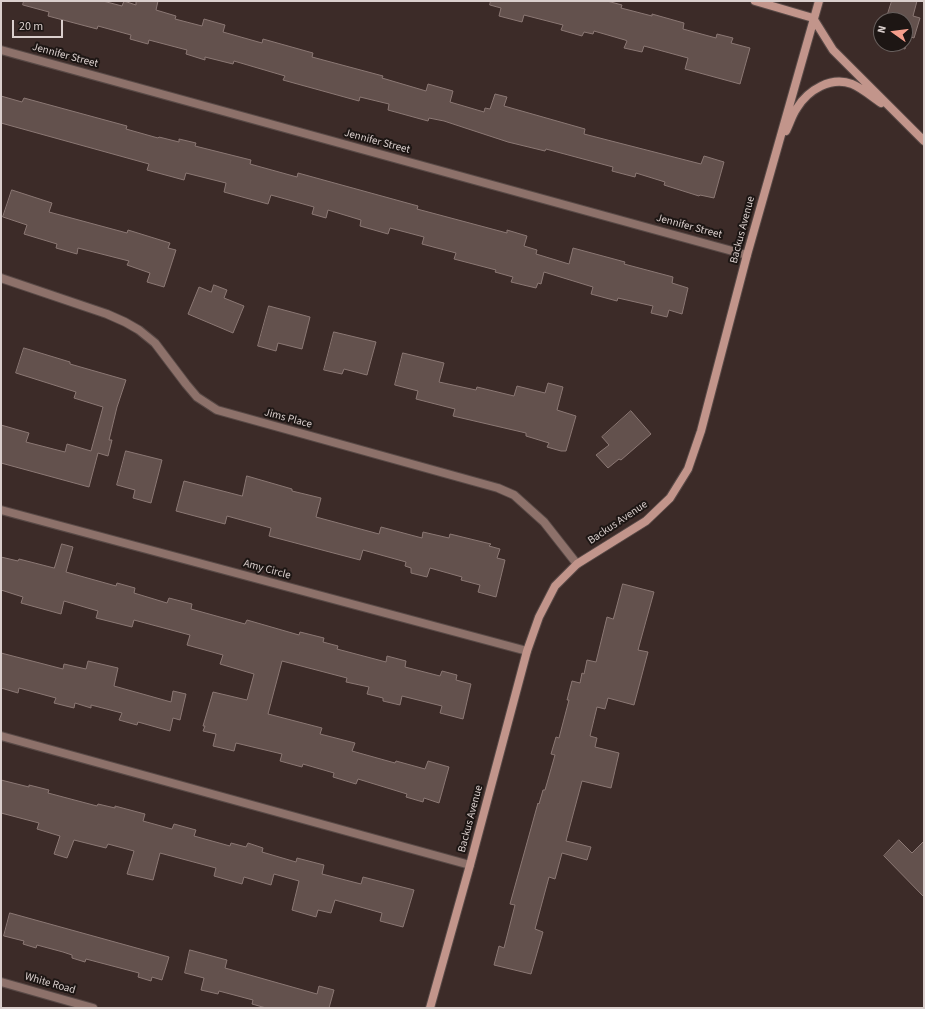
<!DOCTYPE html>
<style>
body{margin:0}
#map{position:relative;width:925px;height:1009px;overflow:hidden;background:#3c2b28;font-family:"Source Sans 3",sans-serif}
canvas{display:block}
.frame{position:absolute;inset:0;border:2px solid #dacfcd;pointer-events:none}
.north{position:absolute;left:873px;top:12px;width:40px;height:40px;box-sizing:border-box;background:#1d1614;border:1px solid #69605e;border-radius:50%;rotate:284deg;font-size:11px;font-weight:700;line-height:16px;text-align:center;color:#dacfcd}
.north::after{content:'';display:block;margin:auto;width:14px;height:18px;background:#f49d8b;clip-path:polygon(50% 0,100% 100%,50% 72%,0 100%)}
.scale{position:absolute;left:12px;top:20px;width:51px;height:18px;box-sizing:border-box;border:2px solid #dacfcd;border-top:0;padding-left:5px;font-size:12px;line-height:14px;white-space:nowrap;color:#dacfcd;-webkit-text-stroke:3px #1d1614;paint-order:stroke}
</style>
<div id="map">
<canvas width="925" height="1009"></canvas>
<div class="frame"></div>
<div class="north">N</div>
<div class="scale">20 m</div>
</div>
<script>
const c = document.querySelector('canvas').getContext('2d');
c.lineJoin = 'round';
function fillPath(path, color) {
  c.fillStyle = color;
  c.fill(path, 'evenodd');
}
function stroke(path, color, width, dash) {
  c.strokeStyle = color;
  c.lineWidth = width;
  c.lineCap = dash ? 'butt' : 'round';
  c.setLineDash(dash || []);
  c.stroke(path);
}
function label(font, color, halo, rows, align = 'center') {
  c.font = font + ' "Source Sans 3",sans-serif';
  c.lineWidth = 4;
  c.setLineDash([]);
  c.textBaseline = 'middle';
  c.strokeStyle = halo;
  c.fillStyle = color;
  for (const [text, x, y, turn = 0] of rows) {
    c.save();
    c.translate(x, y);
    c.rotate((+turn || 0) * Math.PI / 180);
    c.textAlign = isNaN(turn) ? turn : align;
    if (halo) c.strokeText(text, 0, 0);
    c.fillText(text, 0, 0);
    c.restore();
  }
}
const building = new Path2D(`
 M 24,1 L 103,1 L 122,6 L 124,1 L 136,5 L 136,1 L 158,1 L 156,10 L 176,16 L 175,19 L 202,26 L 204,19 L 225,25 L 223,32 L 262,43 L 263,39 L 313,53 L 312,57 L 383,76 L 382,78 L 426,91 L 428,84 L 453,91 L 450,102 L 484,112 L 485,108 L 490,109 L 495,94 L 507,97 L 504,106 L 585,129 L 584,134 L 701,164 L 704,156 L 724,162 L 714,198 L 700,195 L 699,196 L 664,185 L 665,182 L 636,173 L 635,177 L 612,171 L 613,167 L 546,149 L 545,151 L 508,142 L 444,121 L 429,118 L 428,121 L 388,110 L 389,104 L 360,97 L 359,101 L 283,80 L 285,76 L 234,61 L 233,64 L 205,57 L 205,60 L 186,54 L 187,50 L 149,40 L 148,44 L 130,39 L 131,35 L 98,26 L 97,29 L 48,16 L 49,12 L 23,5 Z
 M 491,1 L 607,1 L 622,5 L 621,8 L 652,16 L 652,14 L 684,23 L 683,29 L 716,38 L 717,34 L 733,38 L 731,43 L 750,48 L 740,84 L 685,69 L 688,58 L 644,46 L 642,52 L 624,48 L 627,41 L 625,40 L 594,31 L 593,34 L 584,32 L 582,36 L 561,30 L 563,25 L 524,15 L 522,22 L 499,16 L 501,8 L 490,5 Z
 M 892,1 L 917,1 L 913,16 L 920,18 L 914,38 L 908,36 L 905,49 L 888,44 L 905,44 L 905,20 L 886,20 Z
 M 1,96 L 22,102 L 24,98 L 127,126 L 126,129 L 158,138 L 159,137 L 179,142 L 179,139 L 196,143 L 195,146 L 251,160 L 250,164 L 297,177 L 298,173 L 418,206 L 417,209 L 507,233 L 507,230 L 527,236 L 524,246 L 537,250 L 536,254 L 569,264 L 573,248 L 625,262 L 624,264 L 673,277 L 672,283 L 688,288 L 682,314 L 669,310 L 667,317 L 651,313 L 653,306 L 618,298 L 617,301 L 591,294 L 593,287 L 544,272 L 541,284 L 538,283 L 536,288 L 511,282 L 513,277 L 495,272 L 496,270 L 454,259 L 456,253 L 422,244 L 424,237 L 390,228 L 388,234 L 360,226 L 361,220 L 328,210 L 326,218 L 312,214 L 314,207 L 271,195 L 268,204 L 224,192 L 226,183 L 186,173 L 184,180 L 147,170 L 149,164 L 1,123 Z
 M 12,190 L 52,203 L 49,212 L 127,233 L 128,230 L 170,243 L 168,248 L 176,250 L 164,287 L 147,282 L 150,273 L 127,265 L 129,261 L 78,248 L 77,254 L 56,248 L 57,244 L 24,234 L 27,225 L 3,217 Z
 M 214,285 L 227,290 L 224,298 L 244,306 L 233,333 L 188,314 L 199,287 L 211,292 Z
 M 269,306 L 310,317 L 302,349 L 278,343 L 276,351 L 258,346 Z
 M 334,332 L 376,342 L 367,375 L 344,369 L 342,374 L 324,370 Z
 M 24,348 L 70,362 L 70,364 L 126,380 L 117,407 L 109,440 L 112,440 L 108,456 L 98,453 L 89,487 L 1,463 L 1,425 L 29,433 L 26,442 L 65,452 L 67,444 L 91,451 L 103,407 L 74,398 L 76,392 L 16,373 Z
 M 403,353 L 444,363 L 439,382 L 476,390 L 477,387 L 514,396 L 517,386 L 545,393 L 548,383 L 563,387 L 557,410 L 576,416 L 566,451 L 561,451 L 547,447 L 549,443 L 526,436 L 526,433 L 453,416 L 455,409 L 416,399 L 418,391 L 395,385 Z
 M 631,411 L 651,434 L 621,460 L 619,459 L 608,468 L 596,455 L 609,445 L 602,437 Z
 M 126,451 L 162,460 L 151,503 L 133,498 L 135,490 L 117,485 Z
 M 247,476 L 292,489 L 292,491 L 321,498 L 316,517 L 379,534 L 381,527 L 422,538 L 423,532 L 449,538 L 450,534 L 491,544 L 489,546 L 500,549 L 497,558 L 505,560 L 496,597 L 478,592 L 480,585 L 461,580 L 462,577 L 430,568 L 427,577 L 411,573 L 411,568 L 405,566 L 406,562 L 363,550 L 360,560 L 269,536 L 271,528 L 227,516 L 225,524 L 176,511 L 184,481 L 242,496 Z
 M 62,544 L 73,547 L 66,572 L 116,586 L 117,583 L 135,588 L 134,593 L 167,603 L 169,598 L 192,604 L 191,609 L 245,624 L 247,620 L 299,635 L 300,632 L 324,638 L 323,642 L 338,646 L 337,649 L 386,662 L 387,656 L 406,661 L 405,667 L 440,676 L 442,671 L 457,675 L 456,680 L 471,684 L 463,719 L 440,713 L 442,706 L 402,696 L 400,705 L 383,701 L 383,698 L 367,694 L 369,687 L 346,682 L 347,678 L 282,661 L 268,714 L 322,728 L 320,734 L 355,743 L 352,751 L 395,763 L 396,761 L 425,769 L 428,761 L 449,767 L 439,803 L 424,798 L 423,802 L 406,797 L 407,794 L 358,779 L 356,784 L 333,777 L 334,773 L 303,764 L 302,767 L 280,761 L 282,754 L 236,743 L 234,751 L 213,746 L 216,734 L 203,731 L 205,726 L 203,726 L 213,692 L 247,700 L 254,674 L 220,664 L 223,655 L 187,645 L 190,635 L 134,620 L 132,627 L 96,618 L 98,611 L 64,601 L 61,614 L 21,603 L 23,597 L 1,590 L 1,557 L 18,561 L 19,559 L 54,568 Z
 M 623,584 L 654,592 L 638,650 L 648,652 L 634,705 L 608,698 L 605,709 L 597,707 L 590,736 L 597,738 L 595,747 L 619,753 L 611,788 L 582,781 L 566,841 L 591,847 L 587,860 L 562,853 L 555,879 L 549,877 L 535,929 L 543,932 L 531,974 L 494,965 L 499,946 L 504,948 L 515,905 L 510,904 L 538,803 L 539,804 L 543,790 L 545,790 L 555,755 L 551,754 L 556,737 L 559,738 L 569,700 L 567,700 L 572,681 L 580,683 L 582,673 L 584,674 L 587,660 L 596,662 L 607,617 L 613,619 Z
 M 1,653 L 63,669 L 64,664 L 86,669 L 88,661 L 118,668 L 114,686 L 171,702 L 173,691 L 186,694 L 180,720 L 173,718 L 170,731 L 138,722 L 137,725 L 119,720 L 122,713 L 91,705 L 91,708 L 75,703 L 74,708 L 54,703 L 56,698 L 19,688 L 18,693 L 1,688 Z
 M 1,780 L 29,787 L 29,785 L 49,790 L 48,793 L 97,806 L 98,804 L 115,808 L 115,806 L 145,814 L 143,821 L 172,829 L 174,824 L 196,830 L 194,836 L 230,846 L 231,843 L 246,847 L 248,843 L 263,848 L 262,852 L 296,862 L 297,858 L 324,865 L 322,874 L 361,884 L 363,877 L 414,890 L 403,927 L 380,921 L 382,913 L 335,900 L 331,913 L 318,910 L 316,917 L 292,910 L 299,881 L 274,874 L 271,885 L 244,877 L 242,884 L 214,876 L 216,868 L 160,853 L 153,880 L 127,874 L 134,851 L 108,844 L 106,848 L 74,840 L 67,858 L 54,854 L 60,836 L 37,829 L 39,823 L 1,813 Z
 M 899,840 L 912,853 L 924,841 L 924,897 L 884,856 Z
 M 10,913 L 169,957 L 162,980 L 152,977 L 151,981 L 138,977 L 139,973 L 86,959 L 85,962 L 72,958 L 72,955 L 63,952 L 37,945 L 36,948 L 23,944 L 24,941 L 4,936 Z
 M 190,950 L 227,960 L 225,968 L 317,994 L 319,986 L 334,990 L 329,1008 L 266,1008 L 252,1004 L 253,1000 L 219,991 L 218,994 L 201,990 L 204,978 L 185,973 Z`);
fillPath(building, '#63514d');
stroke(building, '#8b7874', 1);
const street = new Path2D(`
 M 1,50 L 747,255
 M 1,278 L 107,314 L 125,322 L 139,330 L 155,343 L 186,384 L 197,397 L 217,410 L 498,488 L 514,495 L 544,522 L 577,564
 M 1,510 L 527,651
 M 1,736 L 470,865
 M 1,982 L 93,1008`);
const secondary = new Path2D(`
 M 755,1 L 813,18
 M 813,18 L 833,50 L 924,141
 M 786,131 C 790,123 792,115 797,108 C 808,90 831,76 852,84 C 862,88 872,97 881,103
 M 430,1008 L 470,865 L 527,651 L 539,617 L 555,586 L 577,564 L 646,521 L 670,498 L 688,469 L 701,431 L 747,255 L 819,1`);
stroke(street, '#584946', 10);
stroke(secondary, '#584946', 10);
stroke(street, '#8d716a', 8);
stroke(secondary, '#c2958b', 8);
label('11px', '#dacfcd', '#1d1614', [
 ["Jennifer Street",65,56,15],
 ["Jennifer Street",377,142,15],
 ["Jennifer Street",689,227,15],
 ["Backus Avenue",743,230,-75],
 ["Jims Place",288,419,15],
 ["Backus Avenue",618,523,-34],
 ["Amy Circle",267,570,15],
 ["Backus Avenue",471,819,-75],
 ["White Road",50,984,16]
]);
</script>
